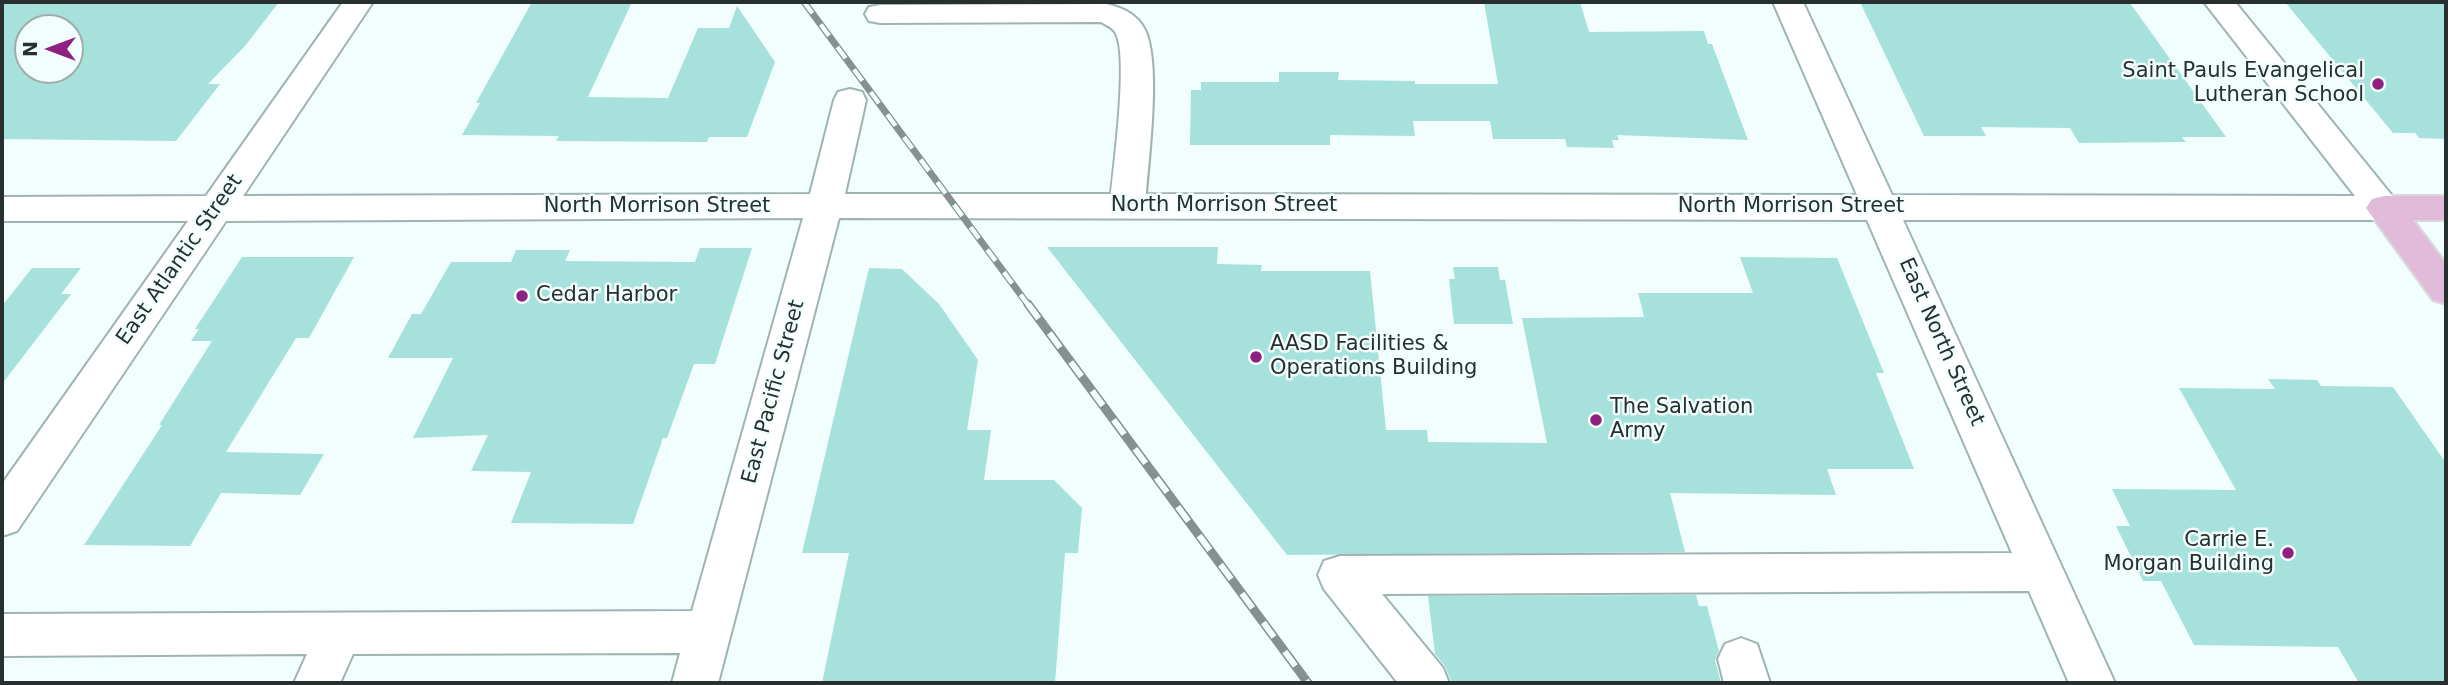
<!DOCTYPE html>
<style>
body{margin:0}
#map{position:relative;width:2448px;height:685px;overflow:hidden;background:#f1fefd;font-family:"DejaVu Sans",sans-serif}
canvas{display:block}
.frame{position:absolute;inset:0;border:4px solid #28302f;pointer-events:none}
.north{position:absolute;left:14px;top:14px;width:70px;height:70px;box-sizing:border-box;background:#f1fefd;border:2px solid #a1acab;border-radius:50%;rotate:270deg;font-size:19px;font-weight:700;line-height:28px;text-align:center;color:#28302f}
.north::after{content:'';display:block;margin:auto;width:24px;height:32px;background:#8f1f81;clip-path:polygon(50% 0,100% 100%,50% 72%,0 100%)}
</style>
<div id="map">
<canvas width="2448" height="685"></canvas>
<div class="frame"></div>
<div class="north">N</div>
</div>
<script>
const c = document.querySelector('canvas').getContext('2d');
c.lineJoin = 'round';
function fillPath(path, color) {
  c.fillStyle = color;
  c.fill(path, 'evenodd');
}
function stroke(path, color, width, dash) {
  c.strokeStyle = color;
  c.lineWidth = width;
  c.lineCap = dash ? 'butt' : 'round';
  c.setLineDash(dash || []);
  c.stroke(path);
}
function label(font, color, halo, rows, align = 'center') {
  c.font = font + ' "DejaVu Sans",sans-serif';
  c.lineWidth = 5;
  c.setLineDash([]);
  c.textBaseline = 'middle';
  c.strokeStyle = halo;
  c.fillStyle = color;
  for (const [text, x, y, turn = 0] of rows) {
    c.save();
    c.translate(x, y);
    c.rotate((+turn || 0) * Math.PI / 180);
    c.textAlign = isNaN(turn) ? turn : align;
    if (halo) c.strokeText(text, 0, 0);
    c.fillText(text, 0, 0);
    c.restore();
  }
}
fillPath(new Path2D(`
 M 2,2 L 279,2 L 245,46 L 208,84 L 220,84 L 176,141 L 2,139 ZM 28,28 L 70,28 L 70,70 L 28,70 Z
 M 532,2 L 632,2 L 588,97 L 668,98 L 698,28 L 729,28 L 737,6 L 775,62 L 747,137 L 709,137 L 707,142 L 556,141 L 559,136 L 462,135 L 480,103 L 476,103 Z
 M 1484,2 L 1580,2 L 1589,32 L 1704,31 L 1708,44 L 1712,44 L 1748,140 L 1617,135 L 1619,140 L 1612,140 L 1614,148 L 1567,147 L 1565,139 L 1493,139 L 1490,121 L 1413,121 L 1415,136 L 1330,135 L 1330,145 L 1190,145 L 1191,90 L 1201,90 L 1201,82 L 1279,82 L 1279,72 L 1339,72 L 1338,80 L 1415,81 L 1415,84 L 1498,84 Z
 M 1860,2 L 2130,3 L 2226,137 L 2182,137 L 2186,142 L 2079,143 L 2070,128 L 1981,127 L 1986,136 L 1924,136 Z
 M 2285,2 L 2446,2 L 2446,139 L 2419,138 L 2415,133 L 2393,133 Z
 M 1047,247 L 1218,247 L 1217,264 L 1262,265 L 1261,271 L 1370,271 L 1386,430 L 1427,430 L 1428,442 L 1547,443 L 1522,318 L 1644,317 L 1638,293 L 1753,293 L 1740,257 L 1837,258 L 1884,373 L 1876,373 L 1914,469 L 1827,469 L 1836,495 L 1670,493 L 1685,552 L 1287,555 Z
 M 700,248 L 752,248 L 715,364 L 694,364 L 667,438 L 663,438 L 633,524 L 511,523 L 531,472 L 471,471 L 488,435 L 413,438 L 453,358 L 388,358 L 412,314 L 421,314 L 451,262 L 511,262 L 516,250 L 570,250 L 565,261 L 695,262 Z
 M 242,257 L 354,257 L 309,338 L 296,338 L 226,452 L 324,454 L 300,495 L 221,493 L 190,546 L 84,545 L 162,425 L 159,425 L 212,341 L 191,341 L 199,329 L 195,329 Z
 M 1453,267 L 1498,267 L 1500,280 L 1505,280 L 1513,324 L 1454,324 L 1449,279 L 1455,279 Z
 M 32,268 L 81,268 L 61,294 L 71,294 L 2,384 L 2,306 Z
 M 869,268 L 902,269 L 939,304 L 978,360 L 967,430 L 991,430 L 984,480 L 1054,480 L 1082,508 L 1078,553 L 1065,553 L 1055,683 L 822,683 L 849,553 L 802,553 Z
 M 2268,379 L 2317,380 L 2321,386 L 2393,387 L 2446,463 L 2446,683 L 2359,683 L 2338,647 L 2194,645 L 2161,581 L 2143,581 L 2116,526 L 2130,526 L 2112,489 L 2236,490 L 2179,388 L 2275,389 Z
 M 1696,595 L 1699,606 L 1707,606 L 1719,651 L 1715,660 L 1721,683 L 1452,683 L 1445,666 L 1435,654 L 1428,596 Z`), '#a7e1db');
const minor = new Path2D(`
 M 343,2 L 373,2 L 243,196 L 810,194 L 834,100 L 838,92 L 850,89 L 862,92 L 866,100 L 845,194 L 1111,194 C 1114,164 1129,53 1115,32 C 1112,27 1106,25 1101,22 L 880,23 L 869,21 L 865,14 L 869,7 L 880,5 L 1106,4 C 1123,8 1137,14 1145,30 C 1161,63 1149,156 1146,194 L 1857,195 L 1773,2 L 1803,2 L 1892,195 L 2355,196 L 2204,2 L 2235,2 L 2402,208 L 2396,217 L 2384,220 L 1903,220 L 2115,683 L 2069,683 L 2029,591 L 1382,594 L 1443,668 L 1449,683 L 1398,683 L 1324,589 L 1318,575 L 1324,561 L 1340,556 L 2012,553 L 1867,220 L 839,218 L 718,683 L 672,683 L 680,653 L 353,654 L 340,683 L 294,683 L 307,654 L 2,656 L 2,614 L 692,611 L 803,218 L 226,221 L 17,531 L 2,536 L 2,484 L 188,221 L 2,221 L 2,197 L 206,196 Z
 M 1741,638 L 1757,644 L 1770,683 L 1724,683 L 1718,659 L 1725,644 Z`);
const major = new Path2D(`
 M 2384,196 L 2446,196 L 2446,220 L 2413,220 L 2446,264 L 2446,304 L 2433,300 L 2366,208 L 2372,199 Z`);
stroke(minor, '#9fb4b2', 4);
stroke(major, '#d8dada', 4);
fillPath(minor, '#fff');
fillPath(major, '#e2bbda');
const railFar1 = new Path2D(`
 M 804,2 L 1029,306`);
const rail = new Path2D(`
 M 1028,304 L 1308,683`);
stroke(railFar1, '#86908f', 7);
stroke(rail, '#86908f', 9);
stroke(railFar1, '#f1fefd', 4.5, [14]);
stroke(rail, '#f1fefd', 6, [18]);
for (const [x, y, r, color] of [
 [2378,84,7,"#8f1f81"],
 [522,296,7,"#8f1f81"],
 [1256,357,7,"#8f1f81"],
 [1596,420,7,"#8f1f81"],
 [2288,553,7,"#8f1f81"]
]) {
  const dot = new Path2D();
  dot.arc(x, y, r, 0, 2 * Math.PI);
  c.fillStyle = color;
  c.fill(dot);
  stroke(dot, '#f1fefd', 2.5);
}
label('21px', '#28302f', '#f1fefd', [
 ["Saint Pauls Evangelical",2364,72,"right"],
 ["Lutheran School",2364,96,"right"],
 ["Cedar Harbor",536,296],
 ["AASD Facilities &",1270,345],
 ["Operations Building",1270,369],
 ["The Salvation",1610,408],
 ["Army",1610,432],
 ["Carrie E.",2274,541,"right"],
 ["Morgan Building",2274,565,"right"]
], 'left');
label('21px', '#28302f', '#f1fefd', [
 ["North Morrison Street",1224,206],
 ["North Morrison Street",657,207],
 ["North Morrison Street",1791,207],
 ["East Atlantic Street",180,260,-55],
 ["East North Street",1941,342,66],
 ["East Pacific Street",774,392,-75]
]);
</script>
